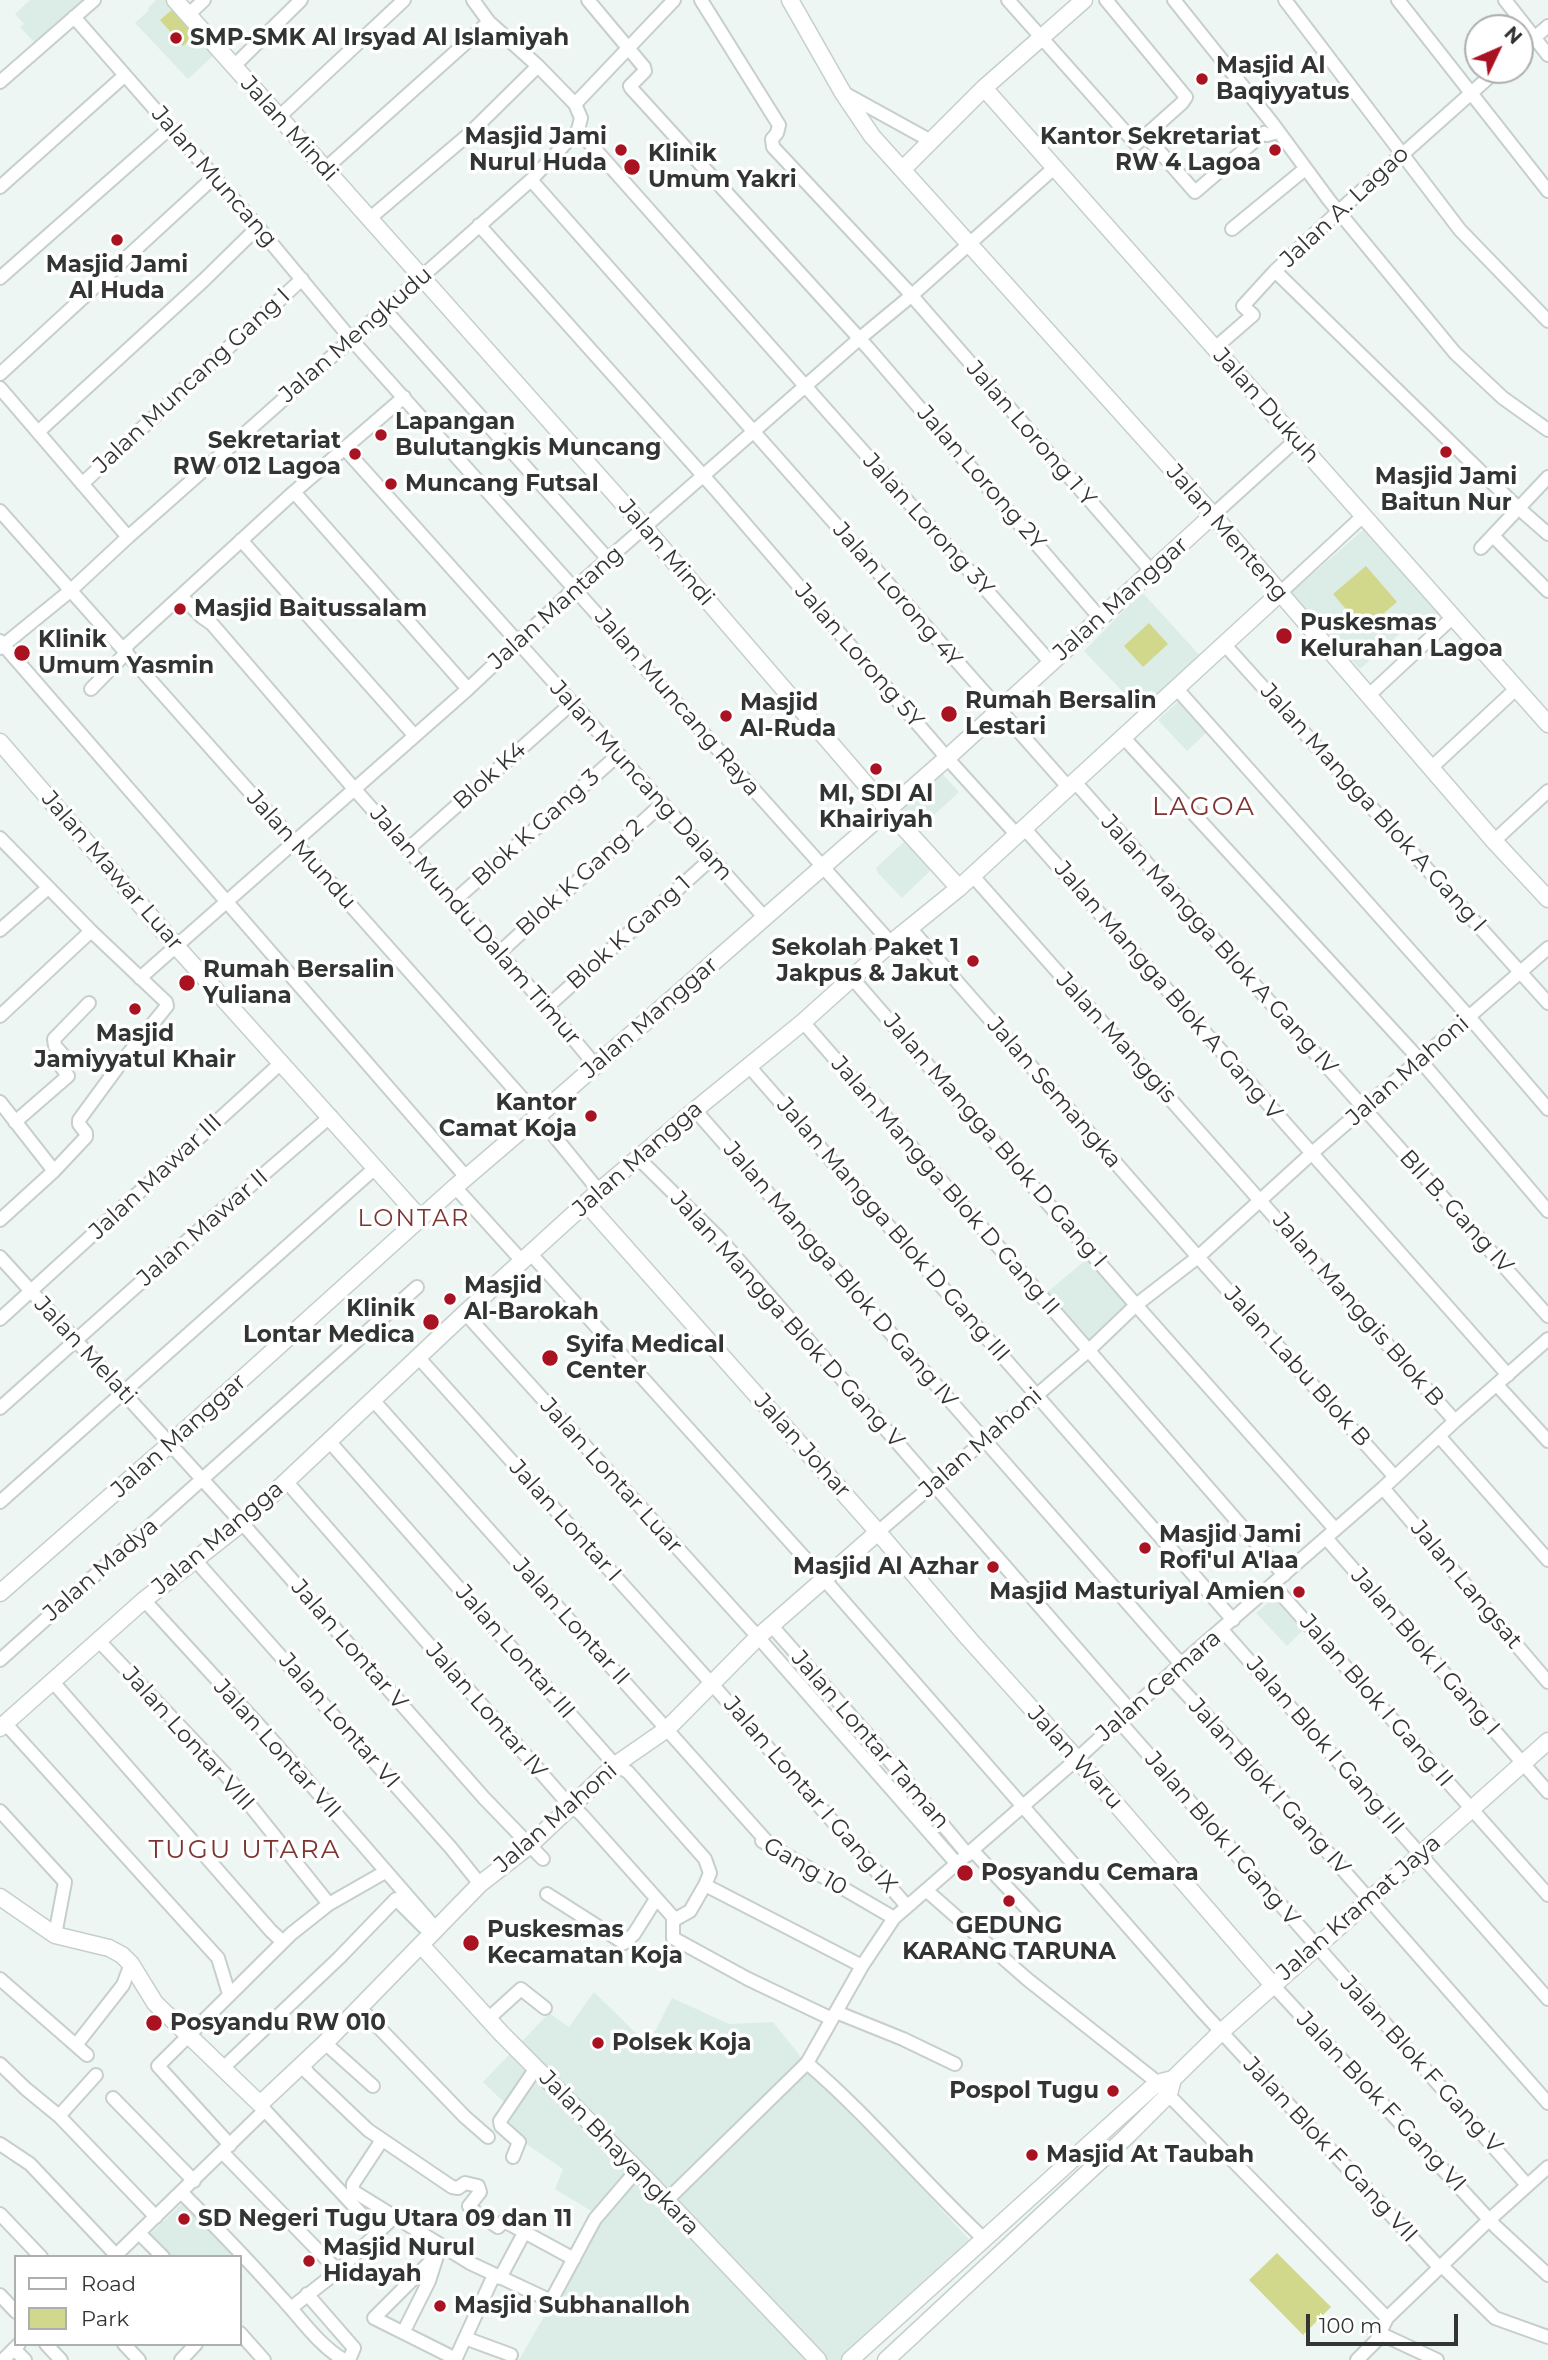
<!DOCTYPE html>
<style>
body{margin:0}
#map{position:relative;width:1548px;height:2360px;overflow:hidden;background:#edf6f3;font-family:Montserrat,sans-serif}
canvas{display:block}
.legend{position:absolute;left:14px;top:2255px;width:228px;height:91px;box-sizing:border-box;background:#fff;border:2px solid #adaeae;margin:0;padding:9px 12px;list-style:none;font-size:21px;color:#323534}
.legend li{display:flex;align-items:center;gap:14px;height:35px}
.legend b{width:35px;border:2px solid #adaeae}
.north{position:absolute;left:1464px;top:14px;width:70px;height:70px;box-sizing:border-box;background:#fff;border:2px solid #adaeae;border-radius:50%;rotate:46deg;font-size:19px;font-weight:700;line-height:28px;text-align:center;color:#323534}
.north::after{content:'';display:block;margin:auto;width:24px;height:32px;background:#a81221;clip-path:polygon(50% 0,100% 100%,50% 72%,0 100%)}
.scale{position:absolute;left:1306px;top:2314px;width:152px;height:32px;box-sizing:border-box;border:4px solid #323534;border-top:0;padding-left:9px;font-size:21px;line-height:24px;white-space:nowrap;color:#323534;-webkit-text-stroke:5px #fff;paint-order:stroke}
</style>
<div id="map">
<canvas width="1548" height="2360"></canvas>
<ul class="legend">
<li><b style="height:9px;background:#fff"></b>Road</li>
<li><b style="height:19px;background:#d1d88b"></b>Park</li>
</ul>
<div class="north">N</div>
<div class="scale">100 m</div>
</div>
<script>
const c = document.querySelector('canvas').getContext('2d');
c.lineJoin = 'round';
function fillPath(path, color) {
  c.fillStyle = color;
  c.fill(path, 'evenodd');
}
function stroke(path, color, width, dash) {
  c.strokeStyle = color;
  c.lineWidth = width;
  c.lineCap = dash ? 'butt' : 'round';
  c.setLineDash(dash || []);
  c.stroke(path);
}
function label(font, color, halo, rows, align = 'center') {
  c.font = font + ' Montserrat,sans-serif';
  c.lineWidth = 7;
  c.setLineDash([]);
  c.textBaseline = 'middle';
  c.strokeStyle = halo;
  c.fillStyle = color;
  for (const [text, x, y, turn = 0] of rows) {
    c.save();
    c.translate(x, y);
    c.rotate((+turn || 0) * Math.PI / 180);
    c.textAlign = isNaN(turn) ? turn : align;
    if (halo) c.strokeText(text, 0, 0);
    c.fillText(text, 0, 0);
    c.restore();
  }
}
fillPath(new Path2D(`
 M 30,0 L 83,0 L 35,43 L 20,27 L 24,24 L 15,14 Z
 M 156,0 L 168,0 L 216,53 L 188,79 L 135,23 L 149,10 L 148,8 Z
 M 1370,527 L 1448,616 L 1428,633 L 1416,619 L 1360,669 L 1291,593 L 1364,529 Z
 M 1142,592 L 1203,659 L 1143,713 L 1084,651 Z
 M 1181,699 L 1209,730 L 1187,751 L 1158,720 Z
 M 937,768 L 959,792 L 917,831 L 894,807 Z
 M 907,839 L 933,868 L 902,898 L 878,873 L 876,868 Z
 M 1089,1257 L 1132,1306 L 1087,1343 L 1044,1295 Z
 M 1277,1595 L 1308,1625 L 1287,1646 L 1256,1613 Z
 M 594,1992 L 648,2045 L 672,1998 L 729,2024 L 773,2022 L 805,2062 L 976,2247 L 849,2360 L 519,2360 L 601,2217 L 555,2189 L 563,2169 L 506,2130 L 514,2112 L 483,2082 L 549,2013 L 569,2027 Z
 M 185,2201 L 239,2257 L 166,2257 L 147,2237 Z`), '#dbede6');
fillPath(new Path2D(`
 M 174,8 L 196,34 L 183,46 L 160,20 Z
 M 1366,566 L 1397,602 L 1364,630 L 1333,594 Z
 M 1149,623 L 1168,644 L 1143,667 L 1124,646 Z
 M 1277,2253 L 1331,2307 L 1303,2335 L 1249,2280 Z`), '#d1d88b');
const minor = new Path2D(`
 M 473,0 L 489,22 L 538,66 L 575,104
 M 588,0 L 644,67 L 645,71 L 630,86 L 631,88 L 869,349 L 1100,618
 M 701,0 L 779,125 L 777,133 L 772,139 L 773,147 L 906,289 L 1152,572
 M 1008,0 L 1136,144 L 1182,103 L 1186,97 L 1106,0
 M 1174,0 L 1273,124 L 1329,200 L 1455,353 L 1503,398 L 1548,430
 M 1285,0 L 1460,230 L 1548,321
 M 1398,0 L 1548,191
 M 1505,0 L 1548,55
 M 188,15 L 204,0
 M 74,17 L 258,227 L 351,339 L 891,943
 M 1520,50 L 1548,26
 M 234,66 L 301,0
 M 0,82 L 94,0
 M 844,93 L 931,141
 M 279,117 L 404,0
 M 578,130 L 1051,663
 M 1146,136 L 1195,192 L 1264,133 L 1267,135 L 1278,132
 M 325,169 L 489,22
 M 531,180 L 1069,788
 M 0,187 L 124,76
 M 369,219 L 469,134 L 538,66
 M 479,225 L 716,490 L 947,758 L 1017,835
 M 1232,229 L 1305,169
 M 1275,271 L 1515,505 L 1548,534
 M 0,278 L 170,128
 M 385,310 L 608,559
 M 1215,348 L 1253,315 L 1243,306 L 1275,271 L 1339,211 L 1497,70
 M 0,374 L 213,178
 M 0,388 L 128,537
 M 38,432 L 204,280 L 258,227
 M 345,449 L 765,918
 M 82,484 L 302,279
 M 294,492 L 468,689
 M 0,511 L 538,1116 L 599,1191
 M 1213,515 L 1297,439
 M 1493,536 L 1548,591
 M 241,540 L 414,735
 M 1481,548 L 1548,477
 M 1280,593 L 1363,516
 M 182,597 L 202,617 L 212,624 L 350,784 L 547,1007 L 595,1065
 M 0,641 L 466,1177
 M 1225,645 L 1548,1003
 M 0,648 L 70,591 L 128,537 L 531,180 L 578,130 L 581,118 L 575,104 L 674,0
 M 124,648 L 294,492 L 404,397
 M 91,689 L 127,652
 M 1177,689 L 1470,1018 L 1548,1109
 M 1368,696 L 1453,617
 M 1124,738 L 1420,1060 L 1548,1211
 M 1431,768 L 1517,688
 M 1075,782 L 1548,1316
 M 1024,828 L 1508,1375
 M 0,838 L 91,931 L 166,1002 L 167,1006 L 120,1064 L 79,1120 L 79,1124 L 86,1133 L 86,1137 L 54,1171 L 0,1220
 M 1494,841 L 1548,791
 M 408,849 L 572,703
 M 972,875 L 1455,1421
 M 454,901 L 618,755
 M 910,928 L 1198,1257 L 1395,1477
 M 0,930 L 48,888
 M 499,953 L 662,804
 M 140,978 L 468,689 L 575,588 L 859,339 L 911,296 L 1054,168
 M 853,979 L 1136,1305 L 1335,1529
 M 547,1007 L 711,859
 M 0,1016 L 91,931
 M 803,1022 L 1284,1575
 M 748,1065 L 1233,1620
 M 0,1102 L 54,1171
 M 695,1110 L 1181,1664
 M 15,1122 L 68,1076 L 60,1065 L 64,1056 L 55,1046 L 54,1039 L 89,1003
 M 638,1158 L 721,1240 L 1130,1710
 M 455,1187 L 522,1261
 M 530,1253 L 830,1586 L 1202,2011 L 1439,2267
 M 0,1257 L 242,1523 L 484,1798 L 543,1859
 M 465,1313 L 758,1637 L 957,1864
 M 0,1319 L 282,1062
 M 418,1357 L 712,1684 L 907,1906
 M 1497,1385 L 1548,1441
 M 373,1400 L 769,1844
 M 0,1408 L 206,1224 L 331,1116
 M 1439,1436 L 1548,1560
 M 329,1441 L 615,1765 L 628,1772 L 705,1859 L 710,1873 L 705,1885 L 862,1966
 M 286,1481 L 564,1799 L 582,1815 L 673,1917 L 673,1938 L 748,1979 L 832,2019
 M 1383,1488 L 1548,1682
 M 0,1502 L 375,1168
 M 878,1532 L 1088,1351 L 1136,1305 L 1198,1257 L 1311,1154 L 1548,948
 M 1326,1538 L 1548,1792
 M 196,1561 L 451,1848 L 480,1884
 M 1273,1585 L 1548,1895
 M 144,1600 L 266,1733 L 437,1930
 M 771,1625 L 874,1742 L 968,1855
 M 1222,1630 L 1548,1999
 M 99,1641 L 225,1774 L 329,1904
 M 0,1660 L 417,1287
 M 1169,1675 L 1236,1748 L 1548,2103
 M 53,1682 L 271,1931 L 282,1941
 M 1119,1721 L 1527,2185
 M 5,1723 L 218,1958 L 229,1994
 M 0,1811 L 65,1882 L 55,1935
 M 762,1841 L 894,1918
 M 973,1851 L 1034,1916
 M 926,1890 L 1027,1979 L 1152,2078 L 1387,2318
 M 547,1894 L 624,1943 L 634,1934 L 656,1899
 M 674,1920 L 690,1911 L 705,1885
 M 0,1979 L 87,2055
 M 1272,1984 L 1496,2227 L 1548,2275
 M 360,2008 L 465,2117 L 488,2137
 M 836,2012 L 903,2039 L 955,2064
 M 488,2019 L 521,1989 L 545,2008
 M 325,2043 L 373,2086
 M 76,2045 L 123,1985 L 131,1964
 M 807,2063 C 870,2117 923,2182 984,2239
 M 0,2064 L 26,2089 L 59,2116 L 156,2217
 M 303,2065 L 308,2073 L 368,2130 L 452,2187 L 458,2188 L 465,2183 L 478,2186 L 480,2192 L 469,2206 L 471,2209 L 498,2227 L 504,2221 L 574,2259
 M 222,2069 L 339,1958 L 396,1899 L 424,1927
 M 113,2098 L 194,2181
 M 260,2105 L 379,2233
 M 59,2116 L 96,2075
 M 382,2140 L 353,2184 L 353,2191 L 470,2263 L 549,2300 L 552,2299 L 595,2219 L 637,2170
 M 0,2144 L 30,2164 L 116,2255
 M 230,2145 L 158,2066 L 291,1934 L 329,1904 L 385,1872
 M 223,2153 L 338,2271
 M 513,2157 L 519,2142 L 501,2126 L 500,2121 L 536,2068
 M 182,2193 C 215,2226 248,2260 279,2295 C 299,2316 318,2345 344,2360
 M 666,2201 L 807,2063 L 862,1966 L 894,1918 L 1077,1759 L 1181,1664 L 1383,1488 L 1455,1421 L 1548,1339
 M 0,2214 L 41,2257
 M 139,2233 L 163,2257
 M 445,2247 L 374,2318 L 456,2359
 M 114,2257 L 265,2110
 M 1441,2265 L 1495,2318 L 1548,2337
 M 500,2278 L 524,2233
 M 307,2294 L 354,2348 L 349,2360
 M 0,2295 L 16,2312
 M 291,2308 L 338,2271 L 394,2217
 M 404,2331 L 429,2281 L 436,2259
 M 240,2333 L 264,2360
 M 1379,2333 L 1437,2360
 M 465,2338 L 511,2355
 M 46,2344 L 61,2360
 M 124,2344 L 139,2360
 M 14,2349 L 25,2360
 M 3,2360 L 19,2344
 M 181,2360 L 196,2344
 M 455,2360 L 494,2275
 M 1357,2360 L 1376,2341 L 1387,2318 L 1489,2220 L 1548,2167`);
const tertiary = new Path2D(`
 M 175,0 L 645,528 L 888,810 L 959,888
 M 790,0 L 843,93 L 872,136 L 1213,515 L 1494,841 L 1548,899
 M 984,88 L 1548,724
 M 903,169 L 984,88 L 1084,0
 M 0,742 L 176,946 L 420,1218
 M 586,1203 L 878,1532 L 969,1639 L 1077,1759 L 1272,1984
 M 0,1593 L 170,1444 L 455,1187 L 538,1116 L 947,758 L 1213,515
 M 0,1728 L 144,1600 L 242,1523 L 465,1313 L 599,1191 L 695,1110 L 803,1022 L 891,943 L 959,888 L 1280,593
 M 0,1897 L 55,1935 L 109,1948 L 122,1955 L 131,1964 L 155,2003 L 260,2104 L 325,2043 L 480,1884 L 529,1846 L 615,1765 L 667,1729 L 758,1637 L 878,1532
 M 421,1945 L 501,2033 L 647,2180 L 818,2360
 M 850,2360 L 1157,2083 L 1173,2079
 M 886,2360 L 1126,2137 L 1169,2094 L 1173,2079 L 1221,2032 L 1548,1741`);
stroke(minor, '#c6cfcb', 16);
stroke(tertiary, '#c6cfcb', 19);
stroke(minor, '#fff', 12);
stroke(tertiary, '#fff', 16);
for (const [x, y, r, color] of [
 [176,38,7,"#a81221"],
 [1202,79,7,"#a81221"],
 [621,150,7,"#a81221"],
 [1275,150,7,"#a81221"],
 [632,167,9,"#a81221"],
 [117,240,7,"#a81221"],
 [381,435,7,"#a81221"],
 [1446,452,7,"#a81221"],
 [355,454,7,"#a81221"],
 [391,484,7,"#a81221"],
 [180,609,7,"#a81221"],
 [1284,636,9,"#a81221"],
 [22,653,9,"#a81221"],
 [949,714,9,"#a81221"],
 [726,716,7,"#a81221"],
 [876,769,7,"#a81221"],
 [973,961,7,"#a81221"],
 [187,983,9,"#a81221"],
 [135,1009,7,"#a81221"],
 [591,1116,7,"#a81221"],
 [450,1299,7,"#a81221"],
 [431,1322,9,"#a81221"],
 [550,1358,9,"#a81221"],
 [1145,1548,7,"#a81221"],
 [993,1567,7,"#a81221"],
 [1299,1592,7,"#a81221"],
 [965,1873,9,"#a81221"],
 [1009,1901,7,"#a81221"],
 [471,1943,9,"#a81221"],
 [154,2023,9,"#a81221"],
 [598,2043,7,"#a81221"],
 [1113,2091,7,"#a81221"],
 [1032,2155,7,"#a81221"],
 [184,2219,7,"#a81221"],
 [309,2261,7,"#a81221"],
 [440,2306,7,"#a81221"]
]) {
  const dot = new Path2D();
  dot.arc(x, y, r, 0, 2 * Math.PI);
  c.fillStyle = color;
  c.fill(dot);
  stroke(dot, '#fff', 2.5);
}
label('bold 23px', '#323534', '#fff', [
 ["SMP-SMK Al Irsyad Al Islamiyah",190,38],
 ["Masjid Al",1216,66],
 ["Baqiyyatus",1216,92],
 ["Masjid Jami",607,137,"right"],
 ["Nurul Huda",607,163,"right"],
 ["Kantor Sekretariat",1261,137,"right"],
 ["RW 4 Lagoa",1261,163,"right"],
 ["Klinik",648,154],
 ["Umum Yakri",648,180],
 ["Masjid Jami",117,265,"center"],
 ["Al Huda",117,291,"center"],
 ["Lapangan",395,422],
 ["Bulutangkis Muncang",395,448],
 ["Sekretariat",341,441,"right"],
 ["RW 012 Lagoa",341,467,"right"],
 ["Masjid Jami",1446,477,"center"],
 ["Baitun Nur",1446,503,"center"],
 ["Muncang Futsal",405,484],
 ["Masjid Baitussalam",194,609],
 ["Puskesmas",1300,623],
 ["Kelurahan Lagoa",1300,649],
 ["Klinik",38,640],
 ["Umum Yasmin",38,666],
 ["Rumah Bersalin",965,701],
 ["Lestari",965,727],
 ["Masjid",740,703],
 ["Al-Ruda",740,729],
 ["MI, SDI Al",876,794,"center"],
 ["Khairiyah",876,820,"center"],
 ["Sekolah Paket 1",959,948,"right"],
 ["Jakpus & Jakut",959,974,"right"],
 ["Rumah Bersalin",203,970],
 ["Yuliana",203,996],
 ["Masjid",135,1034,"center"],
 ["Jamiyyatul Khair",135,1060,"center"],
 ["Kantor",577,1103,"right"],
 ["Camat Koja",577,1129,"right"],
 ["Masjid",464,1286],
 ["Al-Barokah",464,1312],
 ["Klinik",415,1309,"right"],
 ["Lontar Medica",415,1335,"right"],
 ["Syifa Medical",566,1345],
 ["Center",566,1371],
 ["Masjid Jami",1159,1535],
 ["Rofi'ul A'laa",1159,1561],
 ["Masjid Al Azhar",979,1567,"right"],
 ["Masjid Masturiyal Amien",1285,1592,"right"],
 ["Posyandu Cemara",981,1873],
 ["GEDUNG",1009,1926,"center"],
 ["KARANG TARUNA",1009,1952,"center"],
 ["Puskesmas",487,1930],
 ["Kecamatan Koja",487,1956],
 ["Posyandu RW 010",170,2023],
 ["Polsek Koja",612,2043],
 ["Pospol Tugu",1099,2091,"right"],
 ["Masjid At Taubah",1046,2155],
 ["SD Negeri Tugu Utara 09 dan 11",198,2219],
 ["Masjid Nurul",323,2248],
 ["Hidayah",323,2274],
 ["Masjid Subhanalloh",454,2306]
], 'left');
label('23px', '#323534', '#fff', [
 ["Jalan Mindi",289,129,48],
 ["Jalan Muncang",214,177,49],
 ["Jalan A. Lagao",1345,207,-43],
 ["Jalan Mengkudu",356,335,-41],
 ["Jalan Muncang Gang I",192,381,-43],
 ["Jalan Dukuh",1266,406,48],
 ["Jalan Lorong 1 Y",1031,434,49],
 ["Jalan Lorong 2Y",981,478,49],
 ["Jalan Lorong 3Y",928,525,48],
 ["Jalan Menteng",1227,533,49],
 ["Jalan Mindi",666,553,49],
 ["Jalan Lorong 4Y",897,595,49],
 ["Jalan Manggar",1121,599,-42],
 ["Jalan Mantang",556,608,-42],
 ["Jalan Lorong 5Y",859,656,49],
 ["Jalan Muncang Raya",677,703,49],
 ["Blok K4",490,776,-42],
 ["Jalan Muncang Dalam",641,781,48],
 ["Jalan Mangga Blok A Gang I",1373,808,48],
 ["Blok K Gang 3",536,828,-42],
 ["Jalan Mundu",301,850,48],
 ["Jalan Mawar Luar",112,871,49],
 ["Blok K Gang 2",580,878,-42],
 ["Jalan Mundu Dalam Timur",475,926,49],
 ["Blok K Gang 1",629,933,-42],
 ["Jalan Mangga Blok A Gang IV",1219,945,48],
 ["Jalan Mangga Blok A Gang V",1168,991,49],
 ["Jalan Manggar",650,1018,-41],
 ["Jalan Manggis",1116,1038,48],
 ["Jalan Mahoni",1408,1071,-41],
 ["Jalan Semangka",1054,1093,49],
 ["Jalan Mangga Blok D Gang I",995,1141,49],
 ["Jalan Mangga",638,1159,-41],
 ["Jalan Mawar III",156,1177,-43],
 ["Jalan Mangga Blok D Gang II",945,1186,49],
 ["BII B. Gang IV",1456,1212,48],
 ["Jalan Mawar II",203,1228,-41],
 ["Jalan Mangga Blok D Gang III",893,1230,49],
 ["Jalan Mangga Blok D Gang IV",840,1275,49],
 ["Jalan Manggis Blok B",1358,1310,49],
 ["Jalan Mangga Blok D Gang V",787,1320,48],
 ["Jalan Melati",85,1351,47],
 ["Jalan Labu Blok B",1297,1367,48],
 ["Jalan Manggar",179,1436,-42],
 ["Jalan Mahoni",981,1443,-41],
 ["Jalan Johar",802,1446,48],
 ["Jalan Lontar Luar",611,1476,48],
 ["Jalan Lontar I",565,1521,48],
 ["Jalan Mangga",218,1538,-40],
 ["Jalan Madya",101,1570,-41],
 ["Jalan Langsat",1466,1585,50],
 ["Jalan Lontar II",571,1622,48],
 ["Jalan Lontar V",349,1645,49],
 ["Jalan Lontar III",515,1652,49],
 ["Jalan Blok I Gang I",1425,1652,49],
 ["Jalan Cemara",1159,1686,-41],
 ["Jalan Blok I Gang II",1376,1701,49],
 ["Jalan Lontar IV",486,1711,49],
 ["Jalan Lontar VI",339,1721,49],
 ["Jalan Lontar VIII",188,1739,48],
 ["Jalan Lontar Taman",870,1740,49],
 ["Jalan Blok I Gang III",1325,1746,49],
 ["Jalan Lontar VII",277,1749,48],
 ["Jalan Waru",1075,1758,48],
 ["Jalan Blok I Gang IV",1269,1787,48],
 ["Jalan Lontar I Gang IX",810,1795,49],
 ["Jalan Mahoni",556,1818,-41],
 ["Jalan Blok I Gang V",1222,1839,49],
 ["Gang 10",805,1867,30],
 ["Jalan Kramat Jaya",1359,1908,-41],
 ["Jalan Blok F Gang V",1421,2065,48],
 ["Jalan Blok F Gang VI",1381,2102,47],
 ["Jalan Blok F Gang VII",1330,2150,47],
 ["Jalan Bhayangkara",619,2153,46]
]);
c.letterSpacing = '2px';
label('24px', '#7c3532', '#fff', [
 ["LONTAR",414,1219]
]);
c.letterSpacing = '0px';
c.letterSpacing = '2px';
label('26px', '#7c3532', '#fff', [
 ["LAGOA",1204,807],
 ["TUGU UTARA",245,1850]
]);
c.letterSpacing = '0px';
</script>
